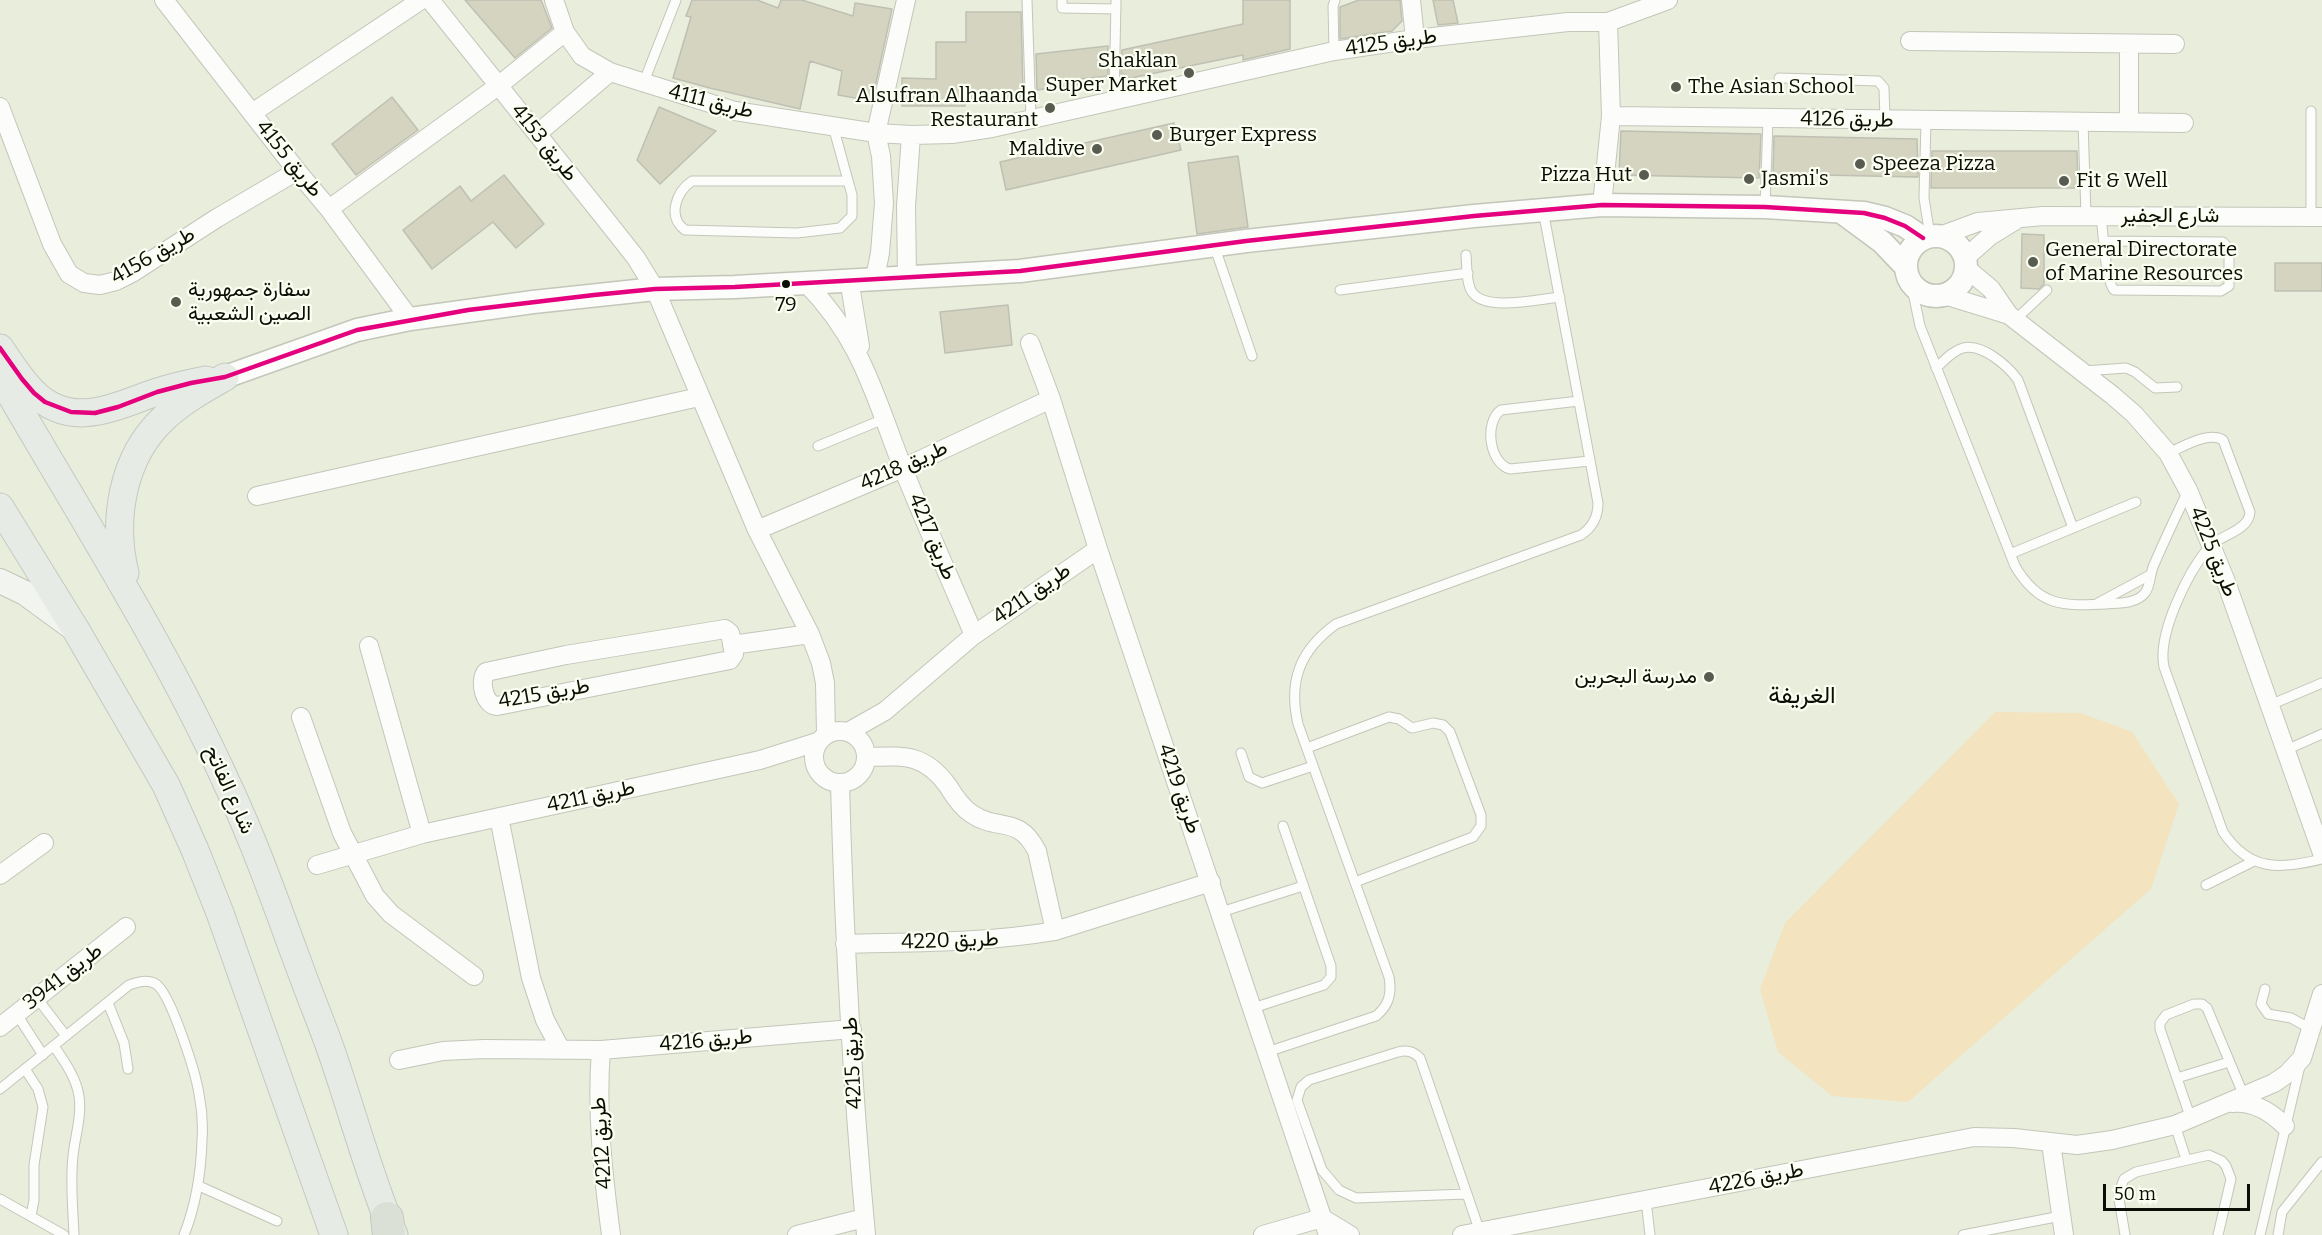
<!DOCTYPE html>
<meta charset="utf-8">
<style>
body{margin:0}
#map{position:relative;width:2322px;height:1235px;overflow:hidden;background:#e8eddc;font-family:Bitter,serif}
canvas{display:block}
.scale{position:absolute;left:2103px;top:1184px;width:147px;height:27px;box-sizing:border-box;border:3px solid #0b0e04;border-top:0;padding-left:8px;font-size:18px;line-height:21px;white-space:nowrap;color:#0b0e04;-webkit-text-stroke:4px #fbfff2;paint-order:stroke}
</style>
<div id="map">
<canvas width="2322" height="1235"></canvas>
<div class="scale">50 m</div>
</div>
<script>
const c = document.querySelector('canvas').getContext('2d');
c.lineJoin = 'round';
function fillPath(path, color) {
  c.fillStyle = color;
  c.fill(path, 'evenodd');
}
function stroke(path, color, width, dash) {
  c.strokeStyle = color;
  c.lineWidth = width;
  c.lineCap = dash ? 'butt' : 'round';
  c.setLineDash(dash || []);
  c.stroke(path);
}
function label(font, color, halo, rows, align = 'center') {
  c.font = font + ' Bitter,Vazirmatn,serif';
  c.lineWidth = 4.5;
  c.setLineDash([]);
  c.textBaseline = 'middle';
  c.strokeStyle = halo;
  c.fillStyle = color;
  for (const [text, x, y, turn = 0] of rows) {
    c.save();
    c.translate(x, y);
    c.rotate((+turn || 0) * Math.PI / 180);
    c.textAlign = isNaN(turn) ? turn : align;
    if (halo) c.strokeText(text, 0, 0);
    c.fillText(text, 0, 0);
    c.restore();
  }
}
fillPath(new Path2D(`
 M 1995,712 L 2081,713 L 2132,732 L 2179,804 L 2151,889 L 1908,1102 L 1832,1096 L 1778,1052 L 1760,989 L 1785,923 Z`), '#f4e3bf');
const building = new Path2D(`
 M 465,0 L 541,0 L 552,28 L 515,58 Z
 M 692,0 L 757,0 L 778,8 L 781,0 L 802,0 L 853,16 L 855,3 L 892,9 L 872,101 L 838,95 L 842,71 L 810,61 L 800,109 L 710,88 L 673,78 L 691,17 L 686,16 Z
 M 1243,0 L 1290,0 L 1290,49 L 1243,60 L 1243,55 L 1126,79 L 1125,74 L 1121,74 L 1122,50 L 1243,24 Z
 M 1359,0 L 1400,0 L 1402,21 L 1392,31 L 1340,39 L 1340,7 Z
 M 1433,0 L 1453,0 L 1458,23 L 1438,25 Z
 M 966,12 L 1021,12 L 1023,91 L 1021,92 L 1021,100 L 965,99 L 965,106 L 902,106 L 902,78 L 936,79 L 936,42 L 966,42 Z
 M 1108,46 L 1108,76 L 1080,79 L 1081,84 L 1037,90 L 1036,54 Z
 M 392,97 L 418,130 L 356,175 L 332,144 Z
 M 659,107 L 716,131 L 660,184 L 637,160 Z
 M 1174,123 L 1181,150 L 1006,190 L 1000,162 Z
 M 1621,131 L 1761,134 L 1759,178 L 1619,175 Z
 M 1774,136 L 1917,139 L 1918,177 L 1773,174 Z
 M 1932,151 L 2077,151 L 2078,188 L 1931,188 Z
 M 1238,156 L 1248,227 L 1197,234 L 1188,163 Z
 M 504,175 L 544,224 L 516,248 L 493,222 L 432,269 L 403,230 L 460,186 L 471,201 Z
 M 2022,234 L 2044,235 L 2044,284 L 2039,289 L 2021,288 Z
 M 2275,263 L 2322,263 L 2322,291 L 2275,291 Z
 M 1008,305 L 1012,345 L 945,353 L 940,312 Z`);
fillPath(building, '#d4d4c0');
stroke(building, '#bfc0b3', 1.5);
const service = new Path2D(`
 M 1027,0 L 1031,119
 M 1062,0 L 1062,8 L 1116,9
 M 1334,51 L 1333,6 L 1335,0
 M 1779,78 L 1878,81 L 1884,88 L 1885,120
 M 643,84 L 676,0
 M 1114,102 L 1116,0
 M 2311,111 L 2311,216
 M 1926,121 L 1924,198 L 1930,236
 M 2083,121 L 2086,216
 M 833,126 L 852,195 L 852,216 L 840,228 L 797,233 L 685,230 C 667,217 676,192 692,181 L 847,181
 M 1765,206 L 1768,119
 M 2101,215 C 2103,231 2105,279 2114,290 L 2221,291 L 2229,286 L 2229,249 L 2223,242 L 2104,241
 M 1214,245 L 1252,356
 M 1466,255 C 1467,265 1466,283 1472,292 C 1485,312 1539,299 1560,297
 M 1911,283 L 1920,326 L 2015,566 C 2039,607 2063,606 2106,604 C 2118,603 2136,604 2145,593 C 2150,587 2150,575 2153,567 C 2164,541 2176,516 2188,491
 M 1340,290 L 1468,273
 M 2015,320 L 2047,290
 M 1936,368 C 1944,361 1952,351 1963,348 C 1982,343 2008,366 2018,380 L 2073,528
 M 2084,371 L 2126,368 L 2135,372 L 2155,388 L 2177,387
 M 1579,401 L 1501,410 C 1484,422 1489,463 1510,469 L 1590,461
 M 818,446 L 884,419
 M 2168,453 C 2183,447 2208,431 2223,440 L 2250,512 C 2249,531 2220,535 2209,547 C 2188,572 2157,634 2164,667 L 2223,832 C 2250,872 2279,869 2322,859
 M 2010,554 L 2136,502
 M 2098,603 L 2150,575
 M 2270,705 L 2322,683
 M 1307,748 L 1389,717 L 1399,719 L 1412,728 L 1433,723 L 1443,725 L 1450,732 L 1481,815 L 1481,826 L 1473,837 L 1355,882
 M 2286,750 L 2322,734
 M 1241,753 L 1249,777 L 1262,783 L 1313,766
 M 2206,885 L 2254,861
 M 1221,912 L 1303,886
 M 2265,989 L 2261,1004 L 2268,1014 L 2291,1018 L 2311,1029
 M 37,998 L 66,1036
 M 108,1003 L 124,1043 L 128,1069
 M 1253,1008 L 1324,985 L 1331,977 L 1331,966 L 1283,826
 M 16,1013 L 43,1055
 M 54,1046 C 64,1061 76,1077 79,1096 C 82,1116 75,1136 73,1156 C 70,1182 73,1209 74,1235
 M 1267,1052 L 1376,1016 C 1389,1005 1392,994 1389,977 L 1298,724 C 1288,681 1300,650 1336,624 L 1581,535 C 1593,527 1598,517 1598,503 L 1543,210
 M 25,1069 L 38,1089 L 43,1107 L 34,1165 L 34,1200 L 31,1216
 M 2177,1078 L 2229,1062
 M 0,1089 L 129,985 C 138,982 147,979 156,984 C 171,994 196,1074 199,1094 C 202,1109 203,1126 202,1140 C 201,1173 196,1205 184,1235
 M 2191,1119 L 2160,1029 L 2160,1023 L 2166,1015 L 2194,1004 L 2202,1004 L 2207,1008 L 2244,1096
 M 2175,1125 L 2186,1159
 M 199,1186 L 277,1221
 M 1467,1194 L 1356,1198 L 1339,1190 L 1322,1170 L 1297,1100 L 1301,1087 L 1309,1080 L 1398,1052 C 1407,1050 1413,1051 1420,1058 L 1467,1194 L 1480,1232
 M 0,1199 L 64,1235
 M 1646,1200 L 1650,1235
 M 1963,1235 L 2061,1216
 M 2125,1235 L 2119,1199 L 2119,1192 L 2124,1179 L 2136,1172 L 2209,1155 L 2222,1161 L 2226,1166 L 2231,1179 L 2218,1235
 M 2260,1235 L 2300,1066
 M 2278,1235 L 2282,1212 L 2322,1162`);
const minor = new Path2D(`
 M 164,0 L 297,171 L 329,209 L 410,319
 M 430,0 L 610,225 L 636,258 L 655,289 L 757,530 L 810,634 L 821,663 L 825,683 L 826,734
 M 554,0 L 565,32 L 582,56 L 610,72 L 735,111 L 876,133 L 911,135 L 952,134 L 992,128 L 1334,51 L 1415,39 L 1568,22 L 1608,22 L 1668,0
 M 1411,0 L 1415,39
 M 1910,41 L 2175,44
 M 0,107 L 52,244 L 69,274 L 84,283 L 100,285 L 116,281 L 132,273 L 217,218 L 297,171
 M 252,113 L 421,0
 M 1611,116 L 2184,123
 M 2129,122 L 2129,44
 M 537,134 L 610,72
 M 1602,205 L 1611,116 L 1608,22
 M 329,209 L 498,86 L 565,32
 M 1940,236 L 1978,222 L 2043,216 L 2322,217
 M 1965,258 L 1990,236 L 2016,220
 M 1966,268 L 1991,289 L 2009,315
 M 907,276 L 906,206 L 911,135
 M 875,278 L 880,253 L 884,203 L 881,156 L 876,133 L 906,0
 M 849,279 L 860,346
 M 805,282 C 862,340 874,394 902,466 C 925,523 950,579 974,635
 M 1944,295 L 2009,315 L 2112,395 L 2134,414 L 2168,453 L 2188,490 L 2225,579 L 2322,853
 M 1030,343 L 1051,399 L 1098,549 L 1328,1235
 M 257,496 L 699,397
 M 757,530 L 903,468 L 1051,399
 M 725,629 L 730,633 L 734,654 L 730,660 L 497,706 C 484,705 479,681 486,672 L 566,655 Z
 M 732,645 L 810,634
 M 369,646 L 422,834
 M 301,717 L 342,833 L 375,896 L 391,914 L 474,976
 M814 757a26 26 0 1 1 52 0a26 26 0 1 1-52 0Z
 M 848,732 L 885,711 L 974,635 L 1098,549
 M 866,757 C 904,756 924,753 948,786 C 954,796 962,808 972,814 C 998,832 1018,814 1037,851 L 1055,931
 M 840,784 C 844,934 852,1085 866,1235
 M 499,817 L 531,978 L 545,1020 L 561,1050
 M 317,865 L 422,834 L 760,760 L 817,742
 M 0,875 L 44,843
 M 845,944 C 915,942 985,943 1055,931 L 1211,882
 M 0,1027 L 126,927
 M 601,1050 C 596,1112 603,1174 611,1235
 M 399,1060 L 443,1051 L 484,1049 L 601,1050 L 852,1029
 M 2232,1103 C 2253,1101 2270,1111 2285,1126
 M 2051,1143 L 2064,1235
 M 1322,1218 L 1350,1235
 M 797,1235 L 864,1218
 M 1263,1235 L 1322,1218
 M 1462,1235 L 1974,1137 L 2014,1138 L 2077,1145 L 2112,1140 L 2175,1125 L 2274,1083 L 2287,1074 L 2302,1058 L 2322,994`);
const tertiary = new Path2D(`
 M 1844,214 L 1882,242 L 1905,266
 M1906 266a30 30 0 1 1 60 0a30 30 0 1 1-60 0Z
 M 225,377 L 357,330 L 410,319 L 533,302 L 655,289 L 735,287 L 1020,271 L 1246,241 L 1474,216 L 1602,205 L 1765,207 L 1864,213 L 1885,218 L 1905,226 L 1923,238`);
const secondary = new Path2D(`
 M 0,581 L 25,593 L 73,628`);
const primary = new Path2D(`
 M 0,348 C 10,363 20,379 33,392 C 72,431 115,406 157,392 C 173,387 190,383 206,380
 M 0,376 C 78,512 164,644 229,788 C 258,850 280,915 304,979 C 314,1006 325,1032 334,1059 C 354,1118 370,1178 394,1235
 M 0,507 L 76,630 L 166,785 L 195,850 L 220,913 L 334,1235
 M 125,573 C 112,520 122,457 164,418 C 182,401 204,389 225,377`);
const motorway = new Path2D(`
 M 387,1218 L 389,1235`);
stroke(service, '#c3c6b9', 11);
stroke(minor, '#c3c6b9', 20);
stroke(tertiary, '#c3c6b9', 25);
stroke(secondary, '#c3c6b9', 26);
stroke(primary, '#c6c8c0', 29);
stroke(motorway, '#c6c8c0', 34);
stroke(service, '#fcfcfa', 9);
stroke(minor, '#fcfcfa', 18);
stroke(tertiary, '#fcfcfa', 22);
stroke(secondary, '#f1f4ef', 24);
stroke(primary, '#e7ebe5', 27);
stroke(motorway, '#dae0d6', 32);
stroke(new Path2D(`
 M 0,348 L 22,379 L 34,393 L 45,402 L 71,412 L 95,413 L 118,407 L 157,392 L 191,383 L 225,377 L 357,330 L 468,310 L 594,295 L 655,289 L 735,287 L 1020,271 L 1246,241 L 1474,216 L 1602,205 L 1765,207 L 1864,213 L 1885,218 L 1905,226 L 1923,238`), '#e5007d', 4.5);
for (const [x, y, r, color] of [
 [1189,73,6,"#585c50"],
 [1676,87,6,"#585c50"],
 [1050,108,6,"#585c50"],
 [1157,135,6,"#585c50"],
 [1097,149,6,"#585c50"],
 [1860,164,6,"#585c50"],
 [1644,175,6,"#585c50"],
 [1749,179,6,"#585c50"],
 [2064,181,6,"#585c50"],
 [2033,262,6,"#585c50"],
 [786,284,5,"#0b0e04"],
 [176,302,6,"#585c50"],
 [1709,677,6,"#585c50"]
]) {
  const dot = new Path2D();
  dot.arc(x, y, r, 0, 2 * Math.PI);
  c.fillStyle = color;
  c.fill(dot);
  stroke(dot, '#fbfff2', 2);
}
label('20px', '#0b0e04', '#fbfff2', [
 ["79",786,305]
]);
label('21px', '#0b0e04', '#fbfff2', [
 ["طريق 4125",1391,43,-8],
 ["طريق 4111",711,102,14],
 ["طريق 4126",1847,120,1],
 ["طريق 4153",544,143,51],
 ["طريق 4155",289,159,51],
 ["شارع الجفير",2170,216],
 ["طريق 4156",153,256,-30],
 ["طريق 4218",904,466,-24],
 ["طريق 4217",932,537,67],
 ["طريق 4225",2213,552,68],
 ["طريق 4211",1032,594,-35],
 ["طريق 4215",544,694,-10],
 ["طريق 4219",1179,789,71],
 ["شارع الفاتح",229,790,66],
 ["طريق 4211",591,797,-12],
 ["طريق 4220",950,941,-2],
 ["طريق 3941",63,977,-38],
 ["طريق 4216",706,1041,-5],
 ["طريق 4215",853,1063,-93],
 ["طريق 4212",602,1143,-94],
 ["طريق 4226",1756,1179,-11]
]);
label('21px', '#0b0e04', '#fbfff2', [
 ["Shaklan",1177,61,"right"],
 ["Super Market",1177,85,"right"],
 ["The Asian School",1688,87],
 ["Alsufran Alhaanda",1038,96,"right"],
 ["Restaurant",1038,120,"right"],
 ["Burger Express",1169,135],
 ["Maldive",1085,149,"right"],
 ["Speeza Pizza",1872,164],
 ["Pizza Hut",1632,175,"right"],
 ["Jasmi's",1761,179],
 ["Fit & Well",2076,181],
 ["General Directorate",2045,250],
 ["of Marine Resources",2045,274],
 ["سفارة جمهورية",188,290],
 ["الصين الشعبية",188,314],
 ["مدرسة البحرين",1697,677,"right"]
], 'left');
label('24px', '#0b0e04', '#fbfff2', [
 ["الغريفة",1802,696]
]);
</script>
